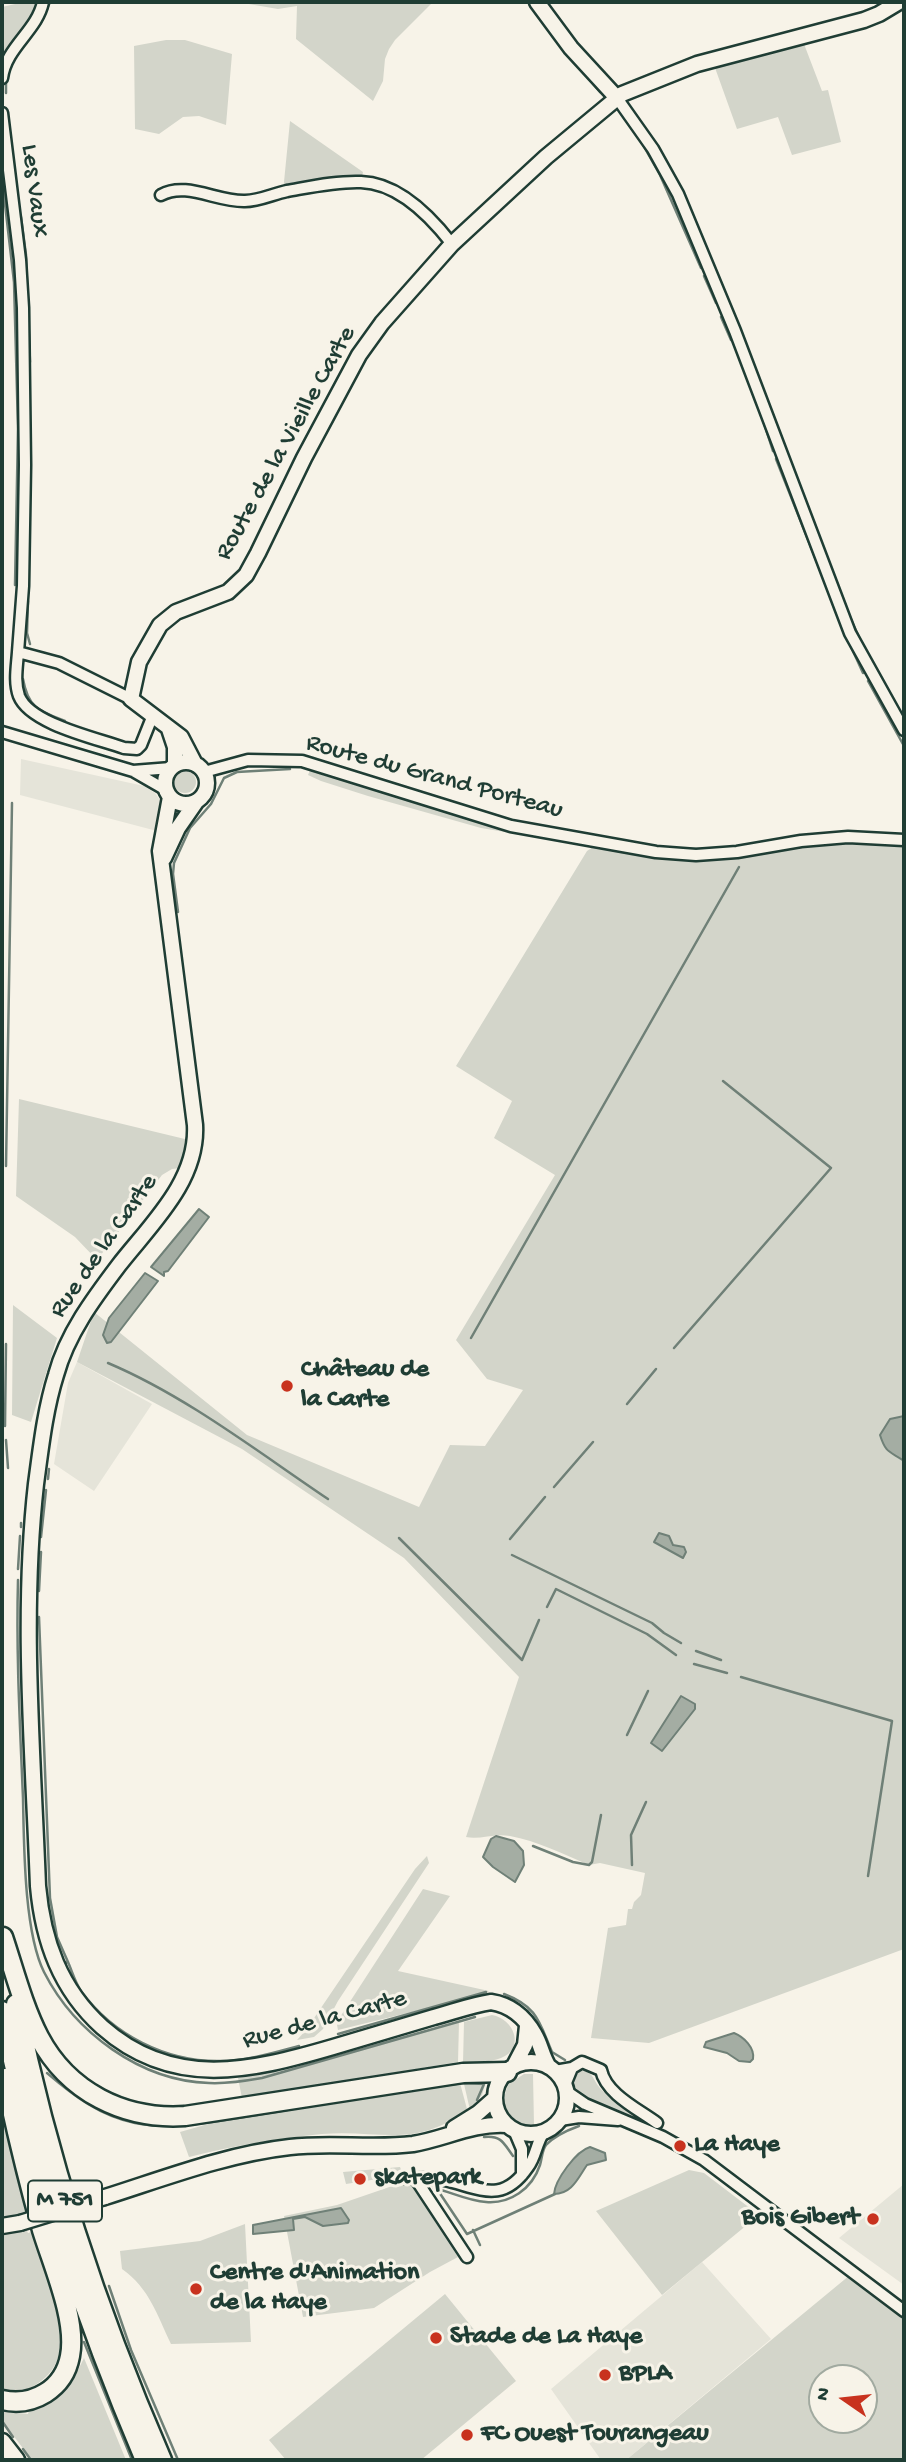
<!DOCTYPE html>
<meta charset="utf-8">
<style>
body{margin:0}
#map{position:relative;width:906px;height:2462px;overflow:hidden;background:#f7f3e8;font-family:"Gochi Hand",sans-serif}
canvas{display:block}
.frame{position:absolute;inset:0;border:4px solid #1f3d34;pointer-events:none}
.north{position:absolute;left:808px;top:2364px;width:70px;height:70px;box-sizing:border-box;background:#f7f3e8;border:2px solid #a1aaa0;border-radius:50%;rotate:284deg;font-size:19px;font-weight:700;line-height:28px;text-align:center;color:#1f3d34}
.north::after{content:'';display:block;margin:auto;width:24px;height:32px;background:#c8321e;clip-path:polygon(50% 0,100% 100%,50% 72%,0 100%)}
</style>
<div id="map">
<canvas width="906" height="2462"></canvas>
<div class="frame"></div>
<div class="north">N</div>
</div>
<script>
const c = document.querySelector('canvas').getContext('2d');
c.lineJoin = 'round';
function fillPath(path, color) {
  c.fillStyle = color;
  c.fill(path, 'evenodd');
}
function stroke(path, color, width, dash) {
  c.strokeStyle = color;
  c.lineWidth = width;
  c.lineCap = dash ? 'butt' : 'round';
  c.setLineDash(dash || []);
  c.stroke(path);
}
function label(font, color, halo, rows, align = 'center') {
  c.font = font + ' "Gochi Hand",sans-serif';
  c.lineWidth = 6;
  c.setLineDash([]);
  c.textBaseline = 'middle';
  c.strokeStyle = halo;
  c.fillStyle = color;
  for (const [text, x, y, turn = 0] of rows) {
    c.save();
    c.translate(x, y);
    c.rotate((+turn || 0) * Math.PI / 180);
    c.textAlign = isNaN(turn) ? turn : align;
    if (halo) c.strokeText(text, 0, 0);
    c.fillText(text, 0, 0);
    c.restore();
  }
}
fillPath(new Path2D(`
 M 21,759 L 144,786 L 155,793 L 160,800 L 162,808 L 157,831 L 20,795 Z
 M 77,1362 L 152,1404 L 94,1491 L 54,1464 L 68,1383 Z
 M 904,2184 L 904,2285 L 839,2238 Z
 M 702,2262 L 771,2339 L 626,2460 L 601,2460 L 551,2389 Z`), '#e5e4d9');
fillPath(new Path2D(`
 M 24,2 L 37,2 L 34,12 L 2,54 L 2,27 L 4,25 L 2,7 Z
 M 237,2 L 433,2 L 395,40 L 389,49 L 385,59 L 383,81 L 373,101 L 296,39 L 297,6 L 278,9 Z
 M 166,40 L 185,40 L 232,54 L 226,125 L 199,116 L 183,117 L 159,134 L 135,129 L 134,46 Z
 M 804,44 L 822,91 L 828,90 L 841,142 L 792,155 L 778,117 L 737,129 L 714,65 Z
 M 290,121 L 363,172 L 361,182 L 283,192 Z
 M 311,768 L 511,833 L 481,828 L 368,796 L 321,781 L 308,775 Z
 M174 782a11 11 0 1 1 22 0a11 11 0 1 1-22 0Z
 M 904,840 L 904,1949 L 649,2043 L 591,2038 L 608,1928 L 626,1925 L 628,1909 L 632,1909 L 634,1902 L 641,1895 L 645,1873 L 600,1863 L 589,1865 C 563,1854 537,1841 510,1836 C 494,1833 480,1840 466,1837 L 519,1677 L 404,1558 L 242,1449 L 77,1362 L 94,1312 L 247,1435 L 419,1507 L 450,1445 L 485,1446 L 523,1390 L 487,1379 L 456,1340 L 555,1175 L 494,1138 L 512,1101 L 456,1066 L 587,851 L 599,843 L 696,855 L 801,841 Z
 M 19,1099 L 189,1140 L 181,1168 L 172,1169 L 162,1175 L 97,1260 L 75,1237 L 16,1196 Z
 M 13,1305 L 57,1338 L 31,1422 L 12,1415 Z
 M 427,1856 L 429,1863 L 338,2001 L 323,2029 L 314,2037 L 297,2040 L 306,2030 L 415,1869 Z
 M 423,1889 L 450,1896 L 398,1971 L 489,1991 L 485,1994 L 338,2030 L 337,2025 L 342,2014 Z
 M 492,2015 C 515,2019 525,2049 501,2058 C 489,2063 475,2061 463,2063 L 464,2022 Z
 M 459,2022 L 458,2062 L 242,2098 L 238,2078 Z
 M 580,2071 C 594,2071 592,2079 600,2088 C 610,2101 629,2108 641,2120 C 622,2113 573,2102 573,2079 Z
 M 524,2074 L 533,2074 L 534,2125 C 510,2126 497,2105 509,2084 Z
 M 486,2082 L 482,2095 L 470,2110 L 464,2084 Z
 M 460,2083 L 467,2109 C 416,2150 379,2129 322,2134 C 277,2138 233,2146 189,2157 L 180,2132 L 240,2115 Z
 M 2,2092 L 28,2211 L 2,2218 Z
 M 400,2167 L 403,2175 L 346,2184 L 343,2172 Z
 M 689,2170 L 704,2173 L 759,2215 L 662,2295 L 596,2211 Z
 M 404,2182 L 410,2183 L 458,2257 L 430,2272 L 374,2308 L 303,2317 L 284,2216 L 337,2205 Z
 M 245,2224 L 251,2342 L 171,2344 C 157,2315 150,2289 122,2269 L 120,2251 L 200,2241 Z
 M 27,2231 L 28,2233 L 35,2231 C 51,2285 95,2371 16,2393 L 13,2391 L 2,2394 L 2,2234 Z
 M 850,2275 L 904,2319 L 904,2460 L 626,2460 ZM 822,2378 L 864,2378 L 864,2420 L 822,2420 Z
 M 445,2294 L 516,2381 L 421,2460 L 286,2460 L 269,2440 Z
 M 84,2358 L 126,2460 L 32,2460 L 2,2421 L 2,2411 L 28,2414 L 29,2410 L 47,2403 L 63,2392 L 72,2382 Z`), '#d3d5ca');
const water = new Path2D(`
 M 199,1209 L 209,1217 L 168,1271 L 164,1272 L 164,1276 L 151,1267 Z
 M 145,1273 L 158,1281 L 111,1342 L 107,1343 L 103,1335 L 109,1318 Z
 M 904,1416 L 904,1461 C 890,1451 886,1454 880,1435 L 890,1419 Z
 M 659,1533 L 669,1536 L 673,1545 L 684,1547 L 686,1552 L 683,1558 L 654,1542 Z
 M 681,1696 L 695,1704 L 695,1709 L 662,1751 L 651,1743 Z
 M 496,1836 L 514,1841 L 523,1851 L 524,1865 L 515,1882 L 493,1867 L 483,1857 L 491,1839 Z
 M 734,2033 C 744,2037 755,2048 753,2059 L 750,2062 L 739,2061 L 727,2053 L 704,2047 L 706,2042 Z
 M 590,2147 L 605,2153 L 606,2160 L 587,2165 C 578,2178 572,2194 554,2194 C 555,2180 576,2151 590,2147 Z
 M 341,2208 L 349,2220 L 348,2223 L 323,2226 L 305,2217 L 293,2219 L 294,2230 L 253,2234 L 253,2225 Z`);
fillPath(water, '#a4ada3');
stroke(water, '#6f8077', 2);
stroke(new Path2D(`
 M 27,40 L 41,23 L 50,2
 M 815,40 L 824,38
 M 584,73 L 600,92
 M 6,93 L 6,79
 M 633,111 L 649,135
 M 624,118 L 630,124
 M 638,136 L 660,175 L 701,268
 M 2,178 L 14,282 L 18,429 L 15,585
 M 21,217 L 26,255 L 30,362
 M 704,276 L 716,303
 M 721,317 L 731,340
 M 317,419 L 324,406
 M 764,423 L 773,451
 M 308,435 L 314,425
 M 776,459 L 843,628
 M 28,601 L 27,633 L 30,644
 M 848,613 L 864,648
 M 847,638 L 863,673
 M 23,679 C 28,708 39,711 65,721
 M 868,681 L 904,746
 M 637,844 L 672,848
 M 682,849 L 710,849
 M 178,912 L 173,874 L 174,863 L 190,828 L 211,804 L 224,778 L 237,772 L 290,769
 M 6,1166 L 12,803
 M 471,1338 L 739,867
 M 674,1348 L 831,1168 L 723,1081
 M 108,1363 C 186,1396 258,1452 328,1499
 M 627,1404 L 656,1369
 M 5,1426 L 6,1344
 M 6,1440 L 8,1468
 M 48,1479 L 49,1469
 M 554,1487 L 593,1442
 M 21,1527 L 21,1523
 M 41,1537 L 46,1490
 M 399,1538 L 522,1660 L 539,1620
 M 510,1539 L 545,1497
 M 512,1555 L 652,1623 L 664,1633 L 681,1643
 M 18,1569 L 20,1536
 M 18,1580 C 16,1653 20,1726 23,1798 C 24,1845 24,1932 44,1972 C 75,2033 141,2081 209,2083 C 227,2084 245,2081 262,2078 L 475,2017
 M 39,1591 L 41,1552
 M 547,1607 L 556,1589 L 647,1634 L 676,1655
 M 39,1617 L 50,1898 L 57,1937 L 68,1962 L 65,1963
 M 696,1651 L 721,1660
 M 694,1664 L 727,1673
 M 741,1677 L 892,1721 L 868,1876
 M 627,1735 L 648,1691
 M 533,1846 L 573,1862 L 589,1865 L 592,1862 L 601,1815
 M 632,1865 L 631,1835 L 646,1802
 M 68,1962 C 72,1971 75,1982 81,1991 C 113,2035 166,2062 220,2061 C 247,2061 273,2053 299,2046
 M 504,1994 C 538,2007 539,2022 552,2052 L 565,2060
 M 338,2034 L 486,1992
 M 47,2073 C 74,2096 100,2116 135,2123 C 175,2131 217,2121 257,2115 C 326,2104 395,2090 464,2083 L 484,2084 L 477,2100
 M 484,2137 C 502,2135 504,2144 513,2156
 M 434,2188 C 451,2192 468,2201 486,2202 C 510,2204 532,2189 540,2165 C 542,2159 542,2150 546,2145 C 554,2136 568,2130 579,2126
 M 437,2189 L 467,2234 L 555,2194
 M 473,2230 L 480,2245
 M 109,2286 L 131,2350 L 178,2460
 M 84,2342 L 132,2460
 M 2,2421 L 13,2437
 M 23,2449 L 31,2460`), '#6f8077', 2.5);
const street = new Path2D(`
 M 2,78 C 6,47 37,31 43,2
 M 617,98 L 653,149 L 678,194 L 735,331 L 850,633 L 904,730
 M 2,113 L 20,260 L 23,308 L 25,465 L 23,586 L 18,652
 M 161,195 C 186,181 217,202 245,201 C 259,201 273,194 287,191 C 310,187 337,181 361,182 C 398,183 431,217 452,244
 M 131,699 L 59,663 L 18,652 C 17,667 14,682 19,696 C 30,724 96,738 124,748 L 137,749 L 141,745 L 153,715
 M 2,732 L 133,771 L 166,790
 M 133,771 L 171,768
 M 204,772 L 248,760 L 302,761 L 511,826 L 656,852 L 696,855 L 737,852 L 801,841 L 848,837 L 904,840
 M 555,2071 L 572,2068 L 582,2062 L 601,2070 C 606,2094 638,2109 657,2123
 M 565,2085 L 572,2068
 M 566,2091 L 585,2104 L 663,2137 L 704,2160 L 904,2311
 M 560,2120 L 579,2117 L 618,2120
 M 514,2130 L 522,2149 L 522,2175
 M 405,2178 C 418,2179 431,2177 444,2180 C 480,2188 502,2205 528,2167 C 536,2157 536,2143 544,2132
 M 415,2178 L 467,2257`);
const secondary = new Path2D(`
 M 537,2 L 571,48 L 617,98
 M 169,729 L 175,747 L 175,764
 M165 783a21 21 0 1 1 42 0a21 21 0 1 1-42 0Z
 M 195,764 L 181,737 L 131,699 L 139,662 L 160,625 L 176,612 L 228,592 L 246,575 L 258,553 L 304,458 L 359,355 L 382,323 L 452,244 L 546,157 L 622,94 L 697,64 L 864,20 L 879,14 L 899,2
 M 170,797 L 160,851 L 195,1125 C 198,1181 151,1224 119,1265 C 94,1298 67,1334 56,1375 C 45,1410 41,1447 36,1484 C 21,1617 33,1752 38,1886 C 43,1941 60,1989 102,2027 C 173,2090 251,2071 333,2047 C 366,2037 400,2027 434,2017 C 453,2012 471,2005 491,2002 C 511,2005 525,2017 535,2035 C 541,2045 542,2056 549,2067
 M 164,858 L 178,828 L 196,802
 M495 2098a36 36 0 1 1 72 0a36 36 0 1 1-72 0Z
 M 514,2066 L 525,2045 L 527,2026
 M 454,2128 L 478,2113 L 495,2098
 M 105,2197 C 165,2178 227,2154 290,2147 C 331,2142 372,2149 413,2144 C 444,2139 473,2123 506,2125
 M 2,2226 L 20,2223`);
const primary = new Path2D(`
 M 2,2442 L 16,2460`);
const highway = new Path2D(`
 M 3,1937 C 14,1970 23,2006 39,2037 C 68,2092 124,2120 185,2116 L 463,2073 L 507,2072
 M 16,2004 C 48,2162 98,2313 162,2460
 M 2,2011 C 34,2166 83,2315 145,2460
 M 2,2400 C 33,2407 64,2389 70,2356 C 77,2320 53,2266 42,2230 C 28,2180 16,2130 5,2078`);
stroke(street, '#1f3d34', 15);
stroke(secondary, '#1f3d34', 19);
stroke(primary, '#1f3d34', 21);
stroke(highway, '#1f3d34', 23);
stroke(street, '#f7f3e8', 10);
stroke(secondary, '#f7f3e8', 14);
stroke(primary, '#f7f3e8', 16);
stroke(highway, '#f7f3e8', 18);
const secondaryBridge = new Path2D(`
 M 20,2223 L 105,2197`);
stroke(secondaryBridge, '#1f3d34', 19, []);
stroke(secondaryBridge, '#f7f3e8', 14);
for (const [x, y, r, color] of [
 [287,1386,7,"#c8321e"],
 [680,2146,7,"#c8321e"],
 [360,2179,7,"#c8321e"],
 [873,2219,7,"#c8321e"],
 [196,2289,7,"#c8321e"],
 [436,2338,7,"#c8321e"],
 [605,2375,7,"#c8321e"],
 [467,2435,7,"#c8321e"]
]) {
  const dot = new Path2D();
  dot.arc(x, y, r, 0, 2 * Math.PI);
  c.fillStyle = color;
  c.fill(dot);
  stroke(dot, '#f7f3e8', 2.5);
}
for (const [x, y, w] of [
 [65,2201,74]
]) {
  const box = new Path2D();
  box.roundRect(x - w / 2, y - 20.5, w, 41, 5);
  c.fillStyle = '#f7f3e8';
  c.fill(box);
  stroke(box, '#1f3d34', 2);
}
label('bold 24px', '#1f3d34', null, [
 ["M 751",65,2201]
]);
label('26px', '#1f3d34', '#f7f3e8', [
 ["Les Vaux",33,191,83],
 ["Route de la Vieille Carte",287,444,-61],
 ["Route du Grand Porteau",434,778,15],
 ["Rue de la Carte",105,1247,-55],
 ["Rue de la Carte",325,2021,-15]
]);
label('bold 26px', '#1f3d34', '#f7f3e8', [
 ["Château de",301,1371],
 ["la Carte",301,1401],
 ["La Haye",694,2146],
 ["skatepark",374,2179],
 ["Bois Gibert",859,2219,"right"],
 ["Centre d'Animation",210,2274],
 ["de la Haye",210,2304],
 ["Stade de La Haye",450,2338],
 ["BPLA",619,2375],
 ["FC Ouest Tourangeau",481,2435]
], 'left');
</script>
